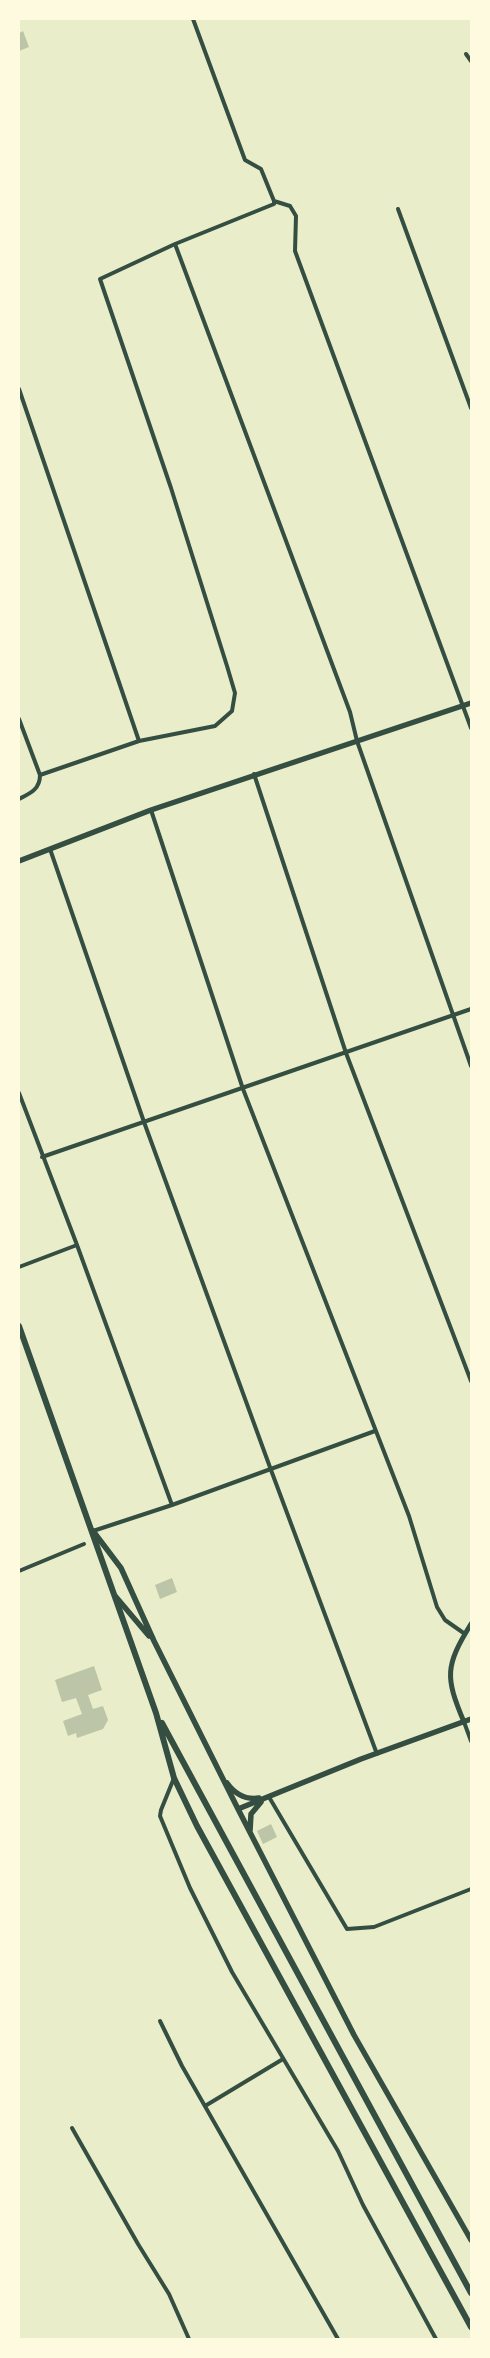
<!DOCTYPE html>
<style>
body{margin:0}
#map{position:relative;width:490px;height:2358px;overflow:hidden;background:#e9edc9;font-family:Mulish,sans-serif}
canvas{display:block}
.frame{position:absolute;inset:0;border:20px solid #fefae0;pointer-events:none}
</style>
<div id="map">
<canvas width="490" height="2358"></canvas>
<div class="frame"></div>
</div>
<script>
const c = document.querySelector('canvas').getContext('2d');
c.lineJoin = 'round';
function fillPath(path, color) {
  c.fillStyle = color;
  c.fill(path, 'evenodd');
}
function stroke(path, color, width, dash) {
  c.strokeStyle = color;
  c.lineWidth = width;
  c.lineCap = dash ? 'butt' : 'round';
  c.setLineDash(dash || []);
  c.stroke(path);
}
fillPath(new Path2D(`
 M 23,31 L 29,47 L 19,51 L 19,33 Z
 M 172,1578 L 177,1592 L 160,1599 L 155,1585 Z
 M 94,1666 L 102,1690 L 88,1695 L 93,1709 L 103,1706 L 108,1720 L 103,1729 L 77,1738 L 76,1733 L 68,1736 L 63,1721 L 82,1714 L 76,1698 L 62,1702 L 55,1680 Z
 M 271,1824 L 277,1837 L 263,1844 L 257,1831 Z`), '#bcc5a7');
stroke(new Path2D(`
 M 193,19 L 245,160 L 261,169 L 274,201 L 290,206 L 296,216 L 295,251 L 471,728
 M 466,54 L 471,61
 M 398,209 L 471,408
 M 175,244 L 350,712 L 357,741 L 471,1066
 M 19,389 L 139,741
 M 19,719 L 40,775 C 40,789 31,793 19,799
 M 254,774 L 346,1053 L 471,1381
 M 40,775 L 139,741 L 215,726 L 232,711 L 235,693 L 227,666 L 171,488 L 100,279 L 175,244 L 274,204 L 274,201
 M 151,810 L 243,1089 L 409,1516 L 437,1607 L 445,1620 L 465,1634
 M 50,849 L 144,1122 L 271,1470 L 377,1754
 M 19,1093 L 77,1245 L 172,1505
 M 42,1157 L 471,1009
 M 19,1267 L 77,1245
 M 93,1531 L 172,1505 L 375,1431
 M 19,1571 L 84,1544
 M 464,1722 L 471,1741
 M 174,1778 L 161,1810 L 160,1816 L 190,1888 L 232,1972 L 338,2151 L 363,2205 L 436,2339
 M 269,1797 L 347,1929 L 374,1927 L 471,1889
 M 160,2021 L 182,2066 L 338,2339
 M 205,2106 L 283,2059
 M 72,2128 L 138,2244 L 169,2294 L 189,2339`), '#344e41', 4);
stroke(new Path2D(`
 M 464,1722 C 445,1677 445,1666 471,1624`), '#344e41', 5);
stroke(new Path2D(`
 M 19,861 L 151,810 L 471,703
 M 93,1531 L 121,1568 L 154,1641 L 238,1809 L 361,1759 L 471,1719
 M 116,1597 L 149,1636
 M 227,1783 C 235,1794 246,1800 259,1798
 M 238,1809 L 354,2035 L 471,2240
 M 250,1831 L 251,1814 L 261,1802`), '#344e41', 5.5);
stroke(new Path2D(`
 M 19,1326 L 156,1713 L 174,1778 L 197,1826 L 471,2327
 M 162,1723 L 471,2293`), '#344e41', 6);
</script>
